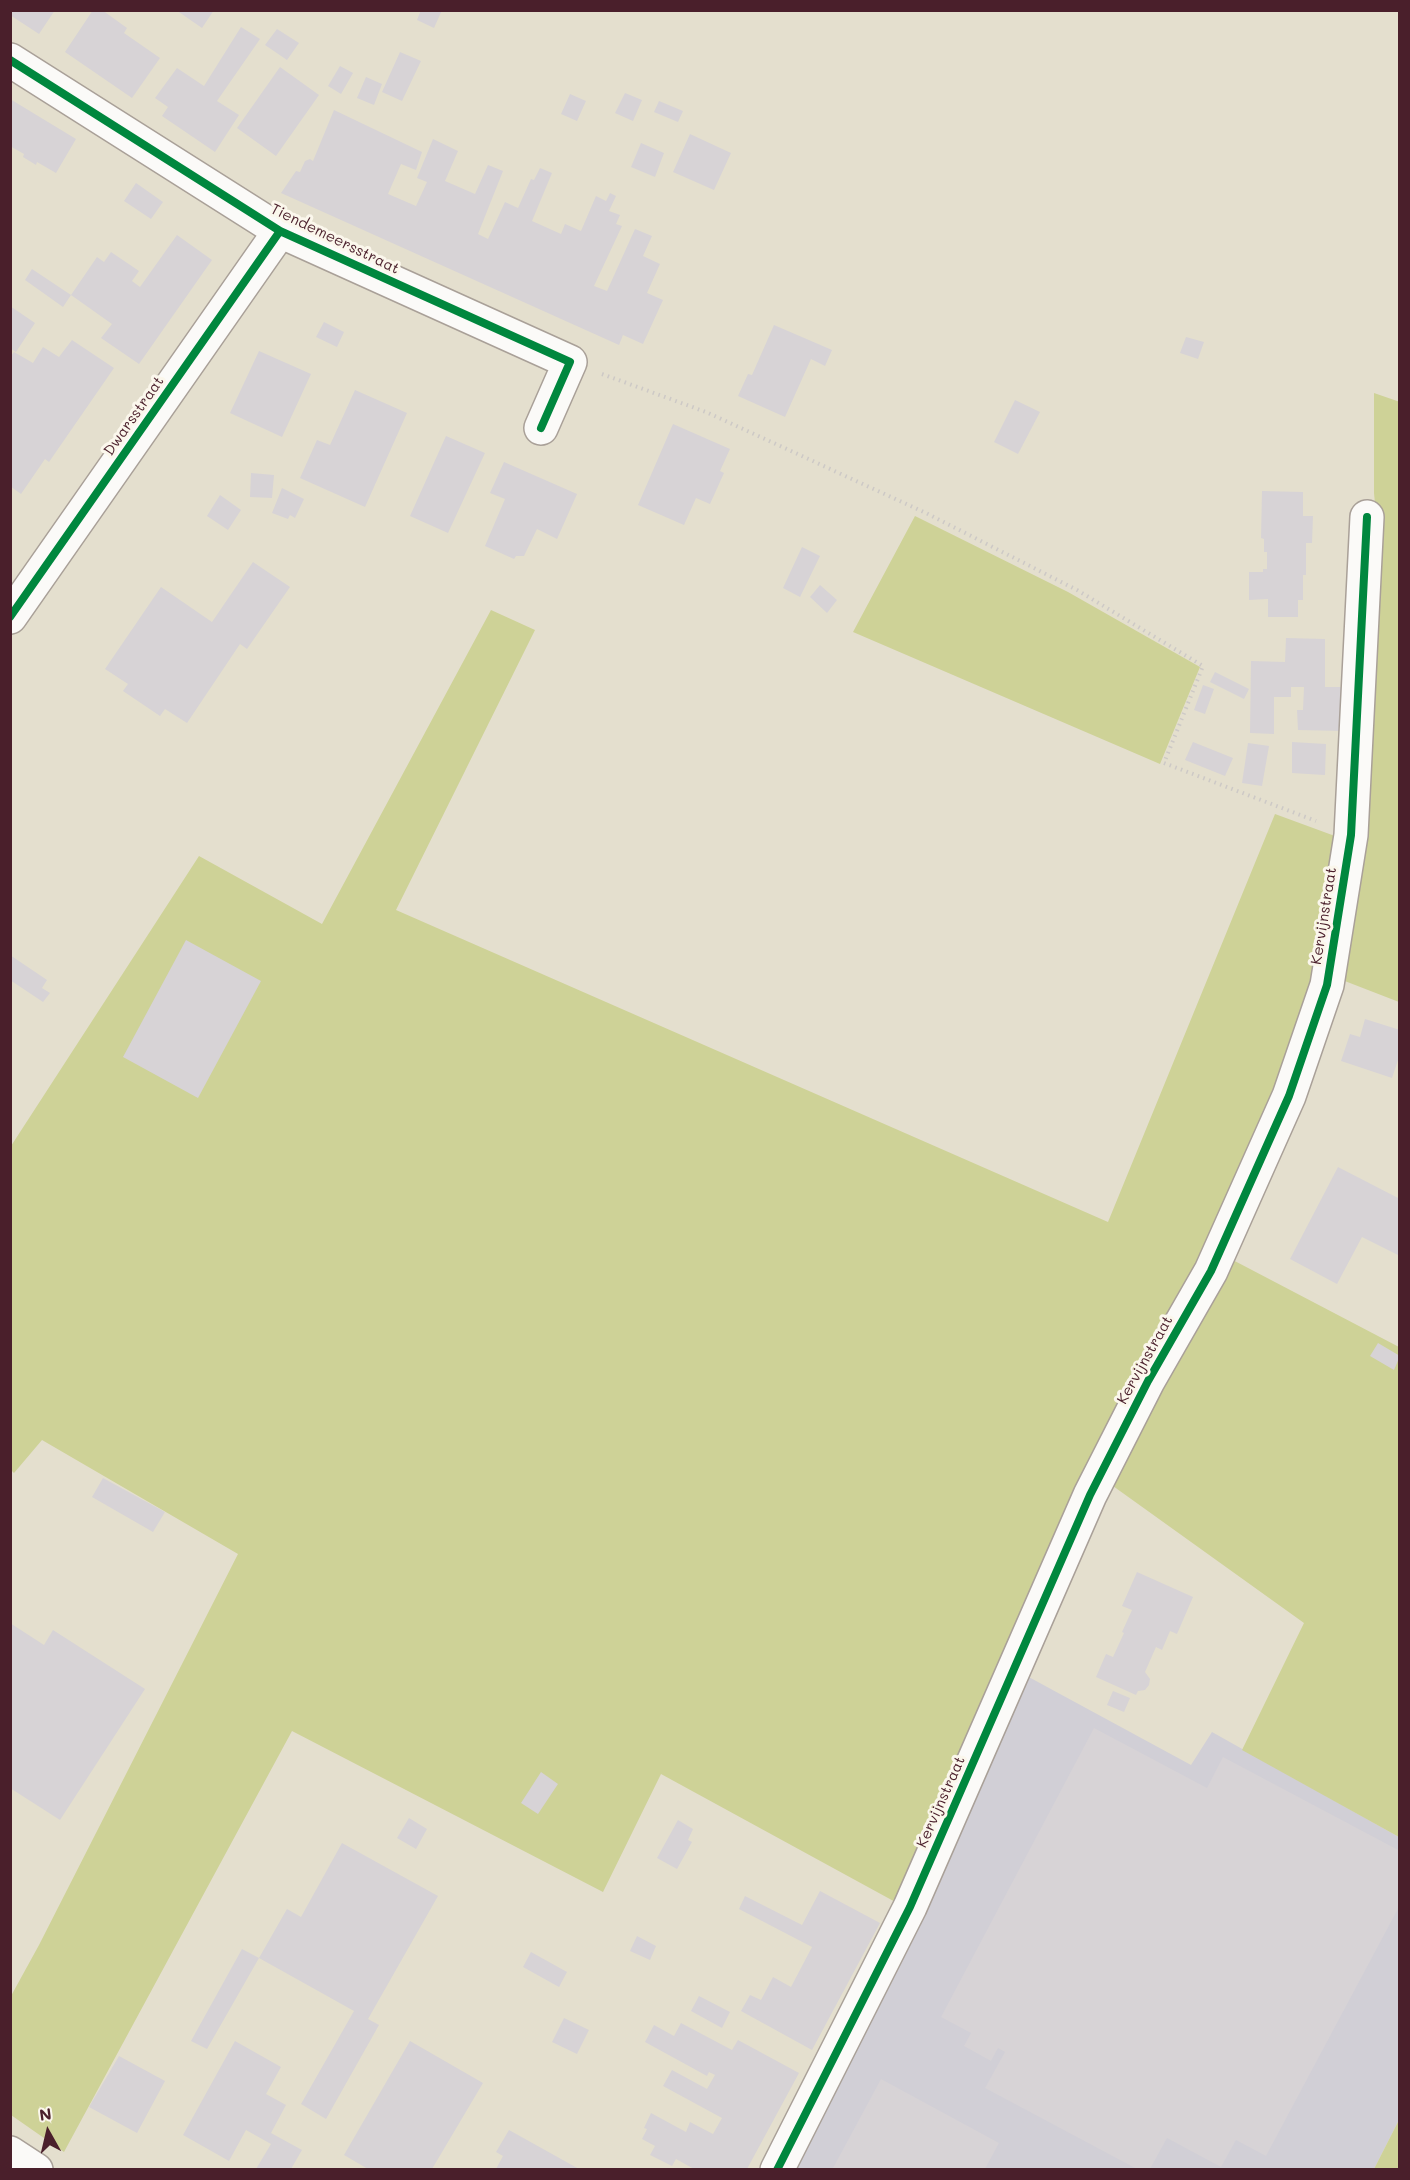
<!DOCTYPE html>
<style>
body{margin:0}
#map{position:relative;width:1410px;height:2180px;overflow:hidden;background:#e4dfce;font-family:Mali,sans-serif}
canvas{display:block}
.frame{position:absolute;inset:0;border:12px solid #4a1f2b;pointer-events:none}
.north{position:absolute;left:18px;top:2102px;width:60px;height:60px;-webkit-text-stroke:4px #fbf7ec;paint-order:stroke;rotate:352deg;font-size:16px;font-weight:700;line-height:24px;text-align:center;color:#4a1f2b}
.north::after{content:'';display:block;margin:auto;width:21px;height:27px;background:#4a1f2b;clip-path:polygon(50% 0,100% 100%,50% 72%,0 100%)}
</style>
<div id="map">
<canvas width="1410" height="2180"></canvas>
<div class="frame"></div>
<div class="north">N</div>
</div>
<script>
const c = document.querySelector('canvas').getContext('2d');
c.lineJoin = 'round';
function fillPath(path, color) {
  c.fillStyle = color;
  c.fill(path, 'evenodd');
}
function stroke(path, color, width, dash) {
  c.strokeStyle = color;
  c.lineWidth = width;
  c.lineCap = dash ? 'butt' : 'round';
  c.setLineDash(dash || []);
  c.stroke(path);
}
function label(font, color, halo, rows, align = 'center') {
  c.font = font + ' Mali,sans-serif';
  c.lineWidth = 6;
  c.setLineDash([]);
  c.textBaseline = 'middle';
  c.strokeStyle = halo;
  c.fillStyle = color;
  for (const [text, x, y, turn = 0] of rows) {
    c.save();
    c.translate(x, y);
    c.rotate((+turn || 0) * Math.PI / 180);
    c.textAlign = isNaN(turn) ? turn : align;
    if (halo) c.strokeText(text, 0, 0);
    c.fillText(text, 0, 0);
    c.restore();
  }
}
fillPath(new Path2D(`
 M 1025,1675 L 1191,1765 L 1212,1732 L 1399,1837 L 1399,2120 L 1374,2169 L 794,2170 Z`), '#d1cfd6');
fillPath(new Path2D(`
 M 1374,393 L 1400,402 L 1399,1002 L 1337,978 L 1368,826 L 1381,569 L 1374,493 Z
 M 915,516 L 1068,592 L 1200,667 L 1160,764 L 853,632 Z
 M 491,610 L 535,630 L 396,910 L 1108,1222 L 1275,814 L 1343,839 L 1315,983 L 1287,1068 L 899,1904 L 661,1774 L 603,1892 L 292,1731 L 64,2152 L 11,2115 L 11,1996 L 39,1945 L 238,1554 L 42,1440 L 14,1473 L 11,1470 L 11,1146 L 199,856 L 322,924 Z
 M 1229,1258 L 1399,1347 L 1399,1837 L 1242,1750 L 1304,1623 L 1106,1481 Z
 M 1399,2120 L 1399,2169 L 1374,2169 Z`), '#ced297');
fillPath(new Path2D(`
 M 10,10 L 55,10 L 39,34 L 10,15 Z
 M 93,10 L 102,10 L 127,28 L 124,33 L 160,58 L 132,98 L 65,52 Z
 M 176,10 L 214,10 L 202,28 Z
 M 421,10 L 442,10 L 434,28 L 417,20 Z
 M 241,27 L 260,39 L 217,101 L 239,115 L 215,152 L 162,116 L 168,107 L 155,98 L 177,68 L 204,86 Z
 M 277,29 L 299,43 L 287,60 L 265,45 Z
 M 400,52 L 421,61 L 402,101 L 382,92 Z
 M 340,66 L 353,73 L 341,94 L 328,86 Z
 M 280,67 L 319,95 L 276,156 L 237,128 Z
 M 366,77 L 382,84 L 374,105 L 357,98 Z
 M 625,93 L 642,100 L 633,121 L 615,113 Z
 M 570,94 L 586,101 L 577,121 L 561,114 Z
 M 10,99 L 76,139 L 56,173 L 37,162 L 36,165 L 23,157 L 24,154 L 10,146 Z
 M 659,101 L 683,111 L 678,122 L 654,112 Z
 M 334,110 L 422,152 L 416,170 L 401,164 L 388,194 L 416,206 L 427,182 L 417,178 L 433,139 L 458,151 L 445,181 L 475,194 L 488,165 L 503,171 L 478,234 L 488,239 L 505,202 L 518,208 L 531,179 L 534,180 L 540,168 L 552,173 L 532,221 L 561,234 L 565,224 L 581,231 L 596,196 L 606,201 L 610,193 L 616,196 L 609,211 L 620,215 L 616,224 L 622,226 L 594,286 L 607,291 L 635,229 L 652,236 L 643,256 L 660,264 L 647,293 L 663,300 L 643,344 L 623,335 L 619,345 L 281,193 L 296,171 L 300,172 L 305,161 L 310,159 L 313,161 Z
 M 690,134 L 731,153 L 714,190 L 673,172 Z
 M 641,143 L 664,153 L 655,177 L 631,167 Z
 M 136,183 L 163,202 L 151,219 L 124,201 Z
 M 177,235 L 212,260 L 139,364 L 101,338 L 112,324 L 71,295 L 97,257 L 104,262 L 111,252 L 139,271 L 132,281 L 140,287 Z
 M 32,269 L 71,295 L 63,307 L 25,280 Z
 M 10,306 L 35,323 L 16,352 L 10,348 Z
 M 324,322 L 344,332 L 337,347 L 316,337 Z
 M 774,325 L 832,350 L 825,366 L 811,359 L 785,417 L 738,396 L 748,374 L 752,375 Z
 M 1186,337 L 1204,342 L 1198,359 L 1180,353 Z
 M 72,340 L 114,368 L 49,462 L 45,459 L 21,494 L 10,486 L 10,357 L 14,352 L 33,363 L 43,347 L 59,357 Z
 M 259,351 L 311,374 L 282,437 L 230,413 Z
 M 355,390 L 407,413 L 365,507 L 300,478 L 317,440 L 330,445 Z
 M 1015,400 L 1040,412 L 1018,454 L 994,442 Z
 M 673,424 L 730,449 L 720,471 L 724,473 L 710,504 L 696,498 L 684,525 L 638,505 Z
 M 446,436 L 485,453 L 448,533 L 410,516 Z
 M 504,462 L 577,494 L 557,539 L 537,529 L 524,556 L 516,556 L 514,559 L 485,546 L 505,499 L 490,493 Z
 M 251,473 L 274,475 L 272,498 L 250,497 Z
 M 282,488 L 304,499 L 295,518 L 290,515 L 288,519 L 272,513 Z
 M 1262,491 L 1303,492 L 1303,516 L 1313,516 L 1312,543 L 1306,543 L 1306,575 L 1303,575 L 1303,600 L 1298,600 L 1298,617 L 1268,617 L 1268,599 L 1249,600 L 1249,572 L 1263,572 L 1263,569 L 1267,569 L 1267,552 L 1264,552 L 1264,539 L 1261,538 Z
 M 220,495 L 241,510 L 228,530 L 207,516 Z
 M 802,547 L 820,556 L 800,597 L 783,588 Z
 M 253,562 L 290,587 L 247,649 L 240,644 L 187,723 L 165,709 L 160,716 L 123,691 L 128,684 L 105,669 L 161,587 L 212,622 Z
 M 820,585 L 837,600 L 827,613 L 810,597 Z
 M 1286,638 L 1325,639 L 1325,687 L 1344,687 L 1343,731 L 1298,730 L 1297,710 L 1303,710 L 1304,687 L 1291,687 L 1291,697 L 1274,697 L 1274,734 L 1250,733 L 1251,661 L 1285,662 Z
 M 1215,672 L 1249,689 L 1244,699 L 1210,682 Z
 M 1203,685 L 1214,689 L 1205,714 L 1194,710 Z
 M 1193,742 L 1233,758 L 1225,776 L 1185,760 Z
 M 1292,742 L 1326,744 L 1325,775 L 1292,773 Z
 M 1248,743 L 1269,746 L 1262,786 L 1242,783 Z
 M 186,940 L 261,981 L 198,1098 L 123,1057 Z
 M 10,955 L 47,980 L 42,988 L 50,993 L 43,1002 L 10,980 Z
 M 1365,1019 L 1400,1030 L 1400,1054 L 1392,1078 L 1341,1061 L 1350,1034 L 1360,1037 Z
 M 1338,1167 L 1400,1199 L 1400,1256 L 1362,1237 L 1337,1284 L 1290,1259 Z
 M 1378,1343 L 1400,1356 L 1394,1370 L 1370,1356 Z
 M 103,1478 L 165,1512 L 153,1532 L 92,1497 Z
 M 1137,1572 L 1193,1597 L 1177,1634 L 1170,1631 L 1162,1650 L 1156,1647 L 1145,1672 L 1150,1679 L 1149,1685 L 1145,1690 L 1138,1691 L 1136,1695 L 1096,1677 L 1106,1654 L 1113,1657 L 1124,1633 L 1122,1632 L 1132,1610 L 1122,1606 Z
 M 10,1623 L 44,1645 L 53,1630 L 145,1689 L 60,1820 L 10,1788 Z
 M 1113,1691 L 1130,1698 L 1124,1712 L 1107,1705 Z
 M 1094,1728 L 1207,1788 L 1223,1757 L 1400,1851 L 1400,1905 L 1266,2156 L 1236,2140 L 1221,2167 L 1167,2138 L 1150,2169 L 1137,2169 L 985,2088 L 1005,2052 L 998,2048 L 991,2061 L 964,2046 L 971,2033 L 941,2017 Z
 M 541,1772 L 558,1784 L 538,1814 L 521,1803 Z
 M 409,1818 L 427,1829 L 416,1849 L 397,1838 Z
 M 678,1820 L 693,1829 L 688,1840 L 692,1842 L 677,1869 L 657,1858 Z
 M 342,1843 L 438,1896 L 368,2019 L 379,2025 L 326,2119 L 301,2104 L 354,2011 L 259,1958 L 287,1909 L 301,1917 Z
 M 820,1891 L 880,1923 L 812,2050 L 741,2011 L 750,1995 L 761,2000 L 773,1977 L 791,1987 L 812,1947 L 739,1909 L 745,1896 L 802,1925 Z
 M 637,1936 L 656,1946 L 650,1960 L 630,1951 Z
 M 242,1949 L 259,1958 L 207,2049 L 191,2041 Z
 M 531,1952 L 567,1972 L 559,1987 L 523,1967 Z
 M 699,1996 L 730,2012 L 722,2028 L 691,2011 Z
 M 564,2018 L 589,2030 L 577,2054 L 552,2042 Z
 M 681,2023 L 732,2050 L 738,2040 L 799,2073 L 747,2169 L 694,2169 L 676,2159 L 672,2166 L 650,2155 L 655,2146 L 642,2139 L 647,2129 L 644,2128 L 651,2113 L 686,2132 L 690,2122 L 713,2134 L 722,2118 L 663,2086 L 672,2070 L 707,2089 L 715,2075 L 709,2072 L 707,2076 L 645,2042 L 654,2025 L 674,2036 Z
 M 235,2041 L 281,2067 L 266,2094 L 286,2105 L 271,2133 L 302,2150 L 291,2169 L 256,2169 L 271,2144 L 246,2130 L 229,2161 L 183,2135 Z
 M 410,2041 L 483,2083 L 432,2169 L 368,2169 L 344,2155 Z
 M 119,2056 L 165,2081 L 137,2133 L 89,2107 Z
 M 881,2079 L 999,2143 L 985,2169 L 837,2169 L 833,2168 Z
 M 509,2130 L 579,2169 L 496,2169 L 503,2156 L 496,2152 Z`), '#d7d3d6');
const street = new Path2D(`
 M 10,60 L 280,231 L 570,362 L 541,428
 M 10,617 L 280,231
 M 10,2153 L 36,2170
 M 777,2170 L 910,1907 L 1090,1495 L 1148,1381 L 1211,1271 L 1289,1096 L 1327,985 L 1351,835 L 1367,517`);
stroke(street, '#a9a098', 36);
stroke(new Path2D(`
 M 602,374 L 706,412 L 926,513 L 1077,590 L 1203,666 L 1164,763 L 1316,821`), '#cdc9c6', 4, [1.5, 4.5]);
stroke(street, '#fbfaf8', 33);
stroke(new Path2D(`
 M 10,60 L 280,231 L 570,362 L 541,428
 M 10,617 L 280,231
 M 777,2170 L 910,1907 L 1090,1495 L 1148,1381 L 1211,1271 L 1289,1096 L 1327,985 L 1351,835 L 1367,517`), '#00873e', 8);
label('15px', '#4a1f2b', '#fbf7ec', [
 ["Tiendemeersstraat",335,239,26],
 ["Dwarsstraat",134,416,-55],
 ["Kervijnstraat",1324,916,-81],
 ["Kervijnstraat",1145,1360,-61],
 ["Kervijnstraat",941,1802,-66]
]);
</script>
